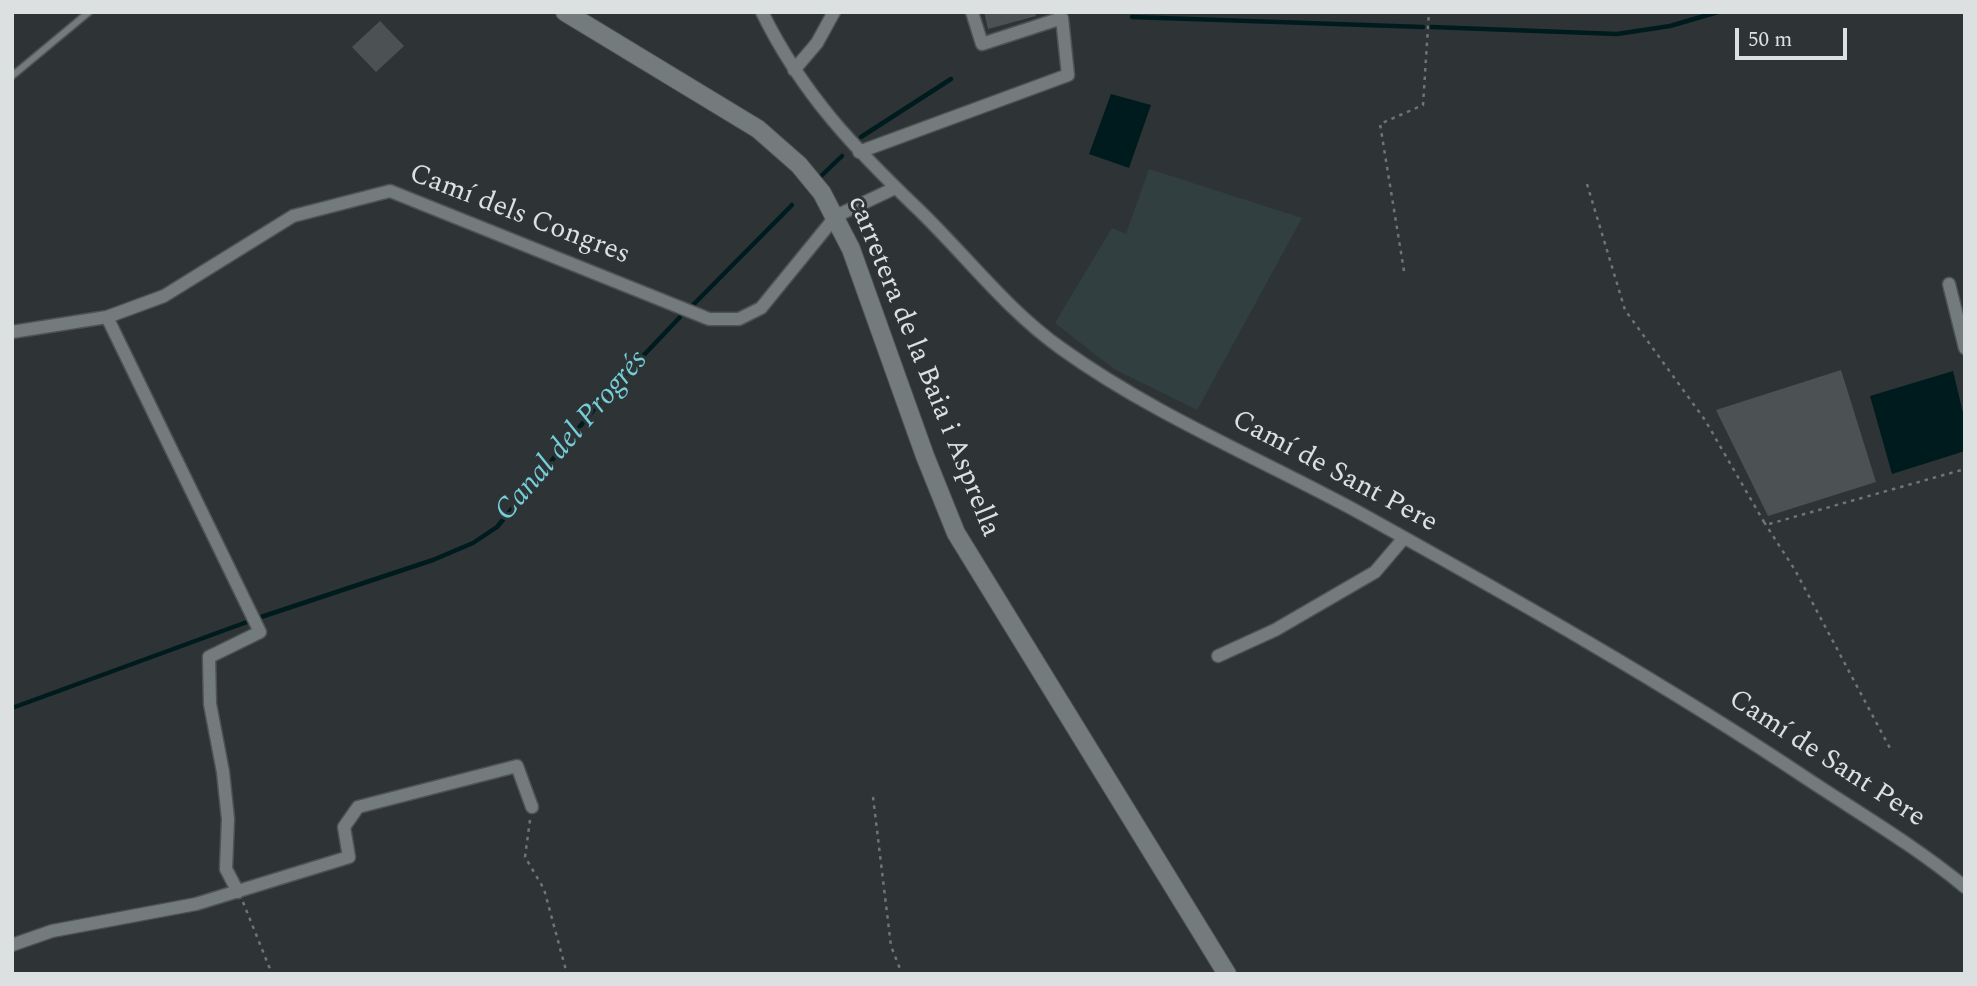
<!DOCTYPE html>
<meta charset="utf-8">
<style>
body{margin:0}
#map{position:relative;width:1977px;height:986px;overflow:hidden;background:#2e3435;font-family:Spectral,serif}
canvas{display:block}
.frame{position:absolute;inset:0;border:14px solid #dce0e0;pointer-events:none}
.scale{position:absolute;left:1735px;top:28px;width:112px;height:32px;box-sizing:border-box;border:4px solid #dce0e0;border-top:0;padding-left:9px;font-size:21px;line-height:24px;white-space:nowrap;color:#dce0e0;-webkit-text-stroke:5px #2e3435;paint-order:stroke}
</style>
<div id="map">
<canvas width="1977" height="986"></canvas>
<div class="frame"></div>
<div class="scale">50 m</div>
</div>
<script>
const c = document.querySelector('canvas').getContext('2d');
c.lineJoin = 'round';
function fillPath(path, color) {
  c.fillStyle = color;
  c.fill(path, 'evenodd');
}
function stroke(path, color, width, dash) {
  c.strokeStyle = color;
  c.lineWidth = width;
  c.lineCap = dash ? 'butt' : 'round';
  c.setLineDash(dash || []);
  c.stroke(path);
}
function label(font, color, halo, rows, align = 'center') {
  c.font = font + ' Spectral,serif';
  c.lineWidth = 6;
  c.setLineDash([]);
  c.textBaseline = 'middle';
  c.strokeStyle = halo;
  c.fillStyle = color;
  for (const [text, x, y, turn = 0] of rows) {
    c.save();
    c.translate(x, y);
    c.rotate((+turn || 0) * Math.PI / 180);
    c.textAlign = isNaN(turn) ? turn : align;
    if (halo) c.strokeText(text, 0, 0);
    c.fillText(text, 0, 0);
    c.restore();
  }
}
fillPath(new Path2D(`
 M 1149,169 L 1302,218 L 1197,410 L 1114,369 L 1055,323 L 1112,228 L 1126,234 Z`), '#313f41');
fillPath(new Path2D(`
 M 1111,94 L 1151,105 L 1129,168 L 1089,154 Z
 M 1953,371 L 1965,421 L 1965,451 L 1892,474 L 1870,396 Z`), '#001b1e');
stroke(new Path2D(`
 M 1132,17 L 1423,27
 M 1431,27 L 1617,34 L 1670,26 L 1718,12
 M 861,137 L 951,79
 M 818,179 L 842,156
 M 693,305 L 792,205
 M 261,617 L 433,560 L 473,543 L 497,527 L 605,396 L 680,317
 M 12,708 L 247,622`), '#001b1e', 4.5);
fillPath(new Path2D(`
 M 984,12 L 1035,12 L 1036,16 L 988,29 Z
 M 380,21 L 404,46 L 376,72 L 352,47 Z
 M 1841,370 L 1876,482 L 1768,516 L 1716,410 Z`), '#4c5253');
const lane = new Path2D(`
 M 12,76 L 89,12`);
const street = new Path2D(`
 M 762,12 C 802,94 856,150 921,212 C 968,258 1008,311 1062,349 C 1154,415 1261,459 1360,513 C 1513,598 1664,683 1809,780 C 1862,815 1915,846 1965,887
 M 794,70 L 817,43 L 834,12
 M 859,152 L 1068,75 L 1062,18 L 982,44 L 972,12
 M 1949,284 L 1965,348
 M 107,317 L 260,632 L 209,657 L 210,704 L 223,772 L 228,819 L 226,869 L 238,892
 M 12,332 L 107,317 L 164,296 L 293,216 L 390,191 L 709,319 L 739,319 L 761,308 L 836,216 L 895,188
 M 1218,656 L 1275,630 L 1375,572 L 1404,538
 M 12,945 L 52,931 L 196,904 L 349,857 L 344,827 L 358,807 L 517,766 L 532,807`);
const secondary = new Path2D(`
 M 565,12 L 758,129 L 799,165 L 822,193 L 851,249 L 925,456 L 956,533 L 1227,974`);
stroke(lane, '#4d5353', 9);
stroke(street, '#4d5353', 15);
stroke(secondary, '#4d5353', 20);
stroke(new Path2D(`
 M 1587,184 L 1625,310 L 1705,420 L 1764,522 L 1769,524 L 1965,469
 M 1404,271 L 1380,124 L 1423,105 L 1429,12
 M 1764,522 L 1795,570 L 1892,752
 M 873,797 L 891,946 L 902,974
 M 530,820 L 525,857 L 544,889 L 567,974
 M 243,902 L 272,974`), '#6f7475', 2.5, [3.5, 5]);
stroke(lane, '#747b7c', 6);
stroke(street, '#747b7c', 12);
stroke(secondary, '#747b7c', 18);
label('28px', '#dce0e0', '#2e3435', [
 ["Camí dels Congres",519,216,21],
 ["carretera de la Baia i Asprella",922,367,68],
 ["Camí de Sant Pere",1334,473,28],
 ["Camí de Sant Pere",1826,760,33]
]);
label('italic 30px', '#75cfda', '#2e3435', [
 ["Canal del Progrés",573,437,-49]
]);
</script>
